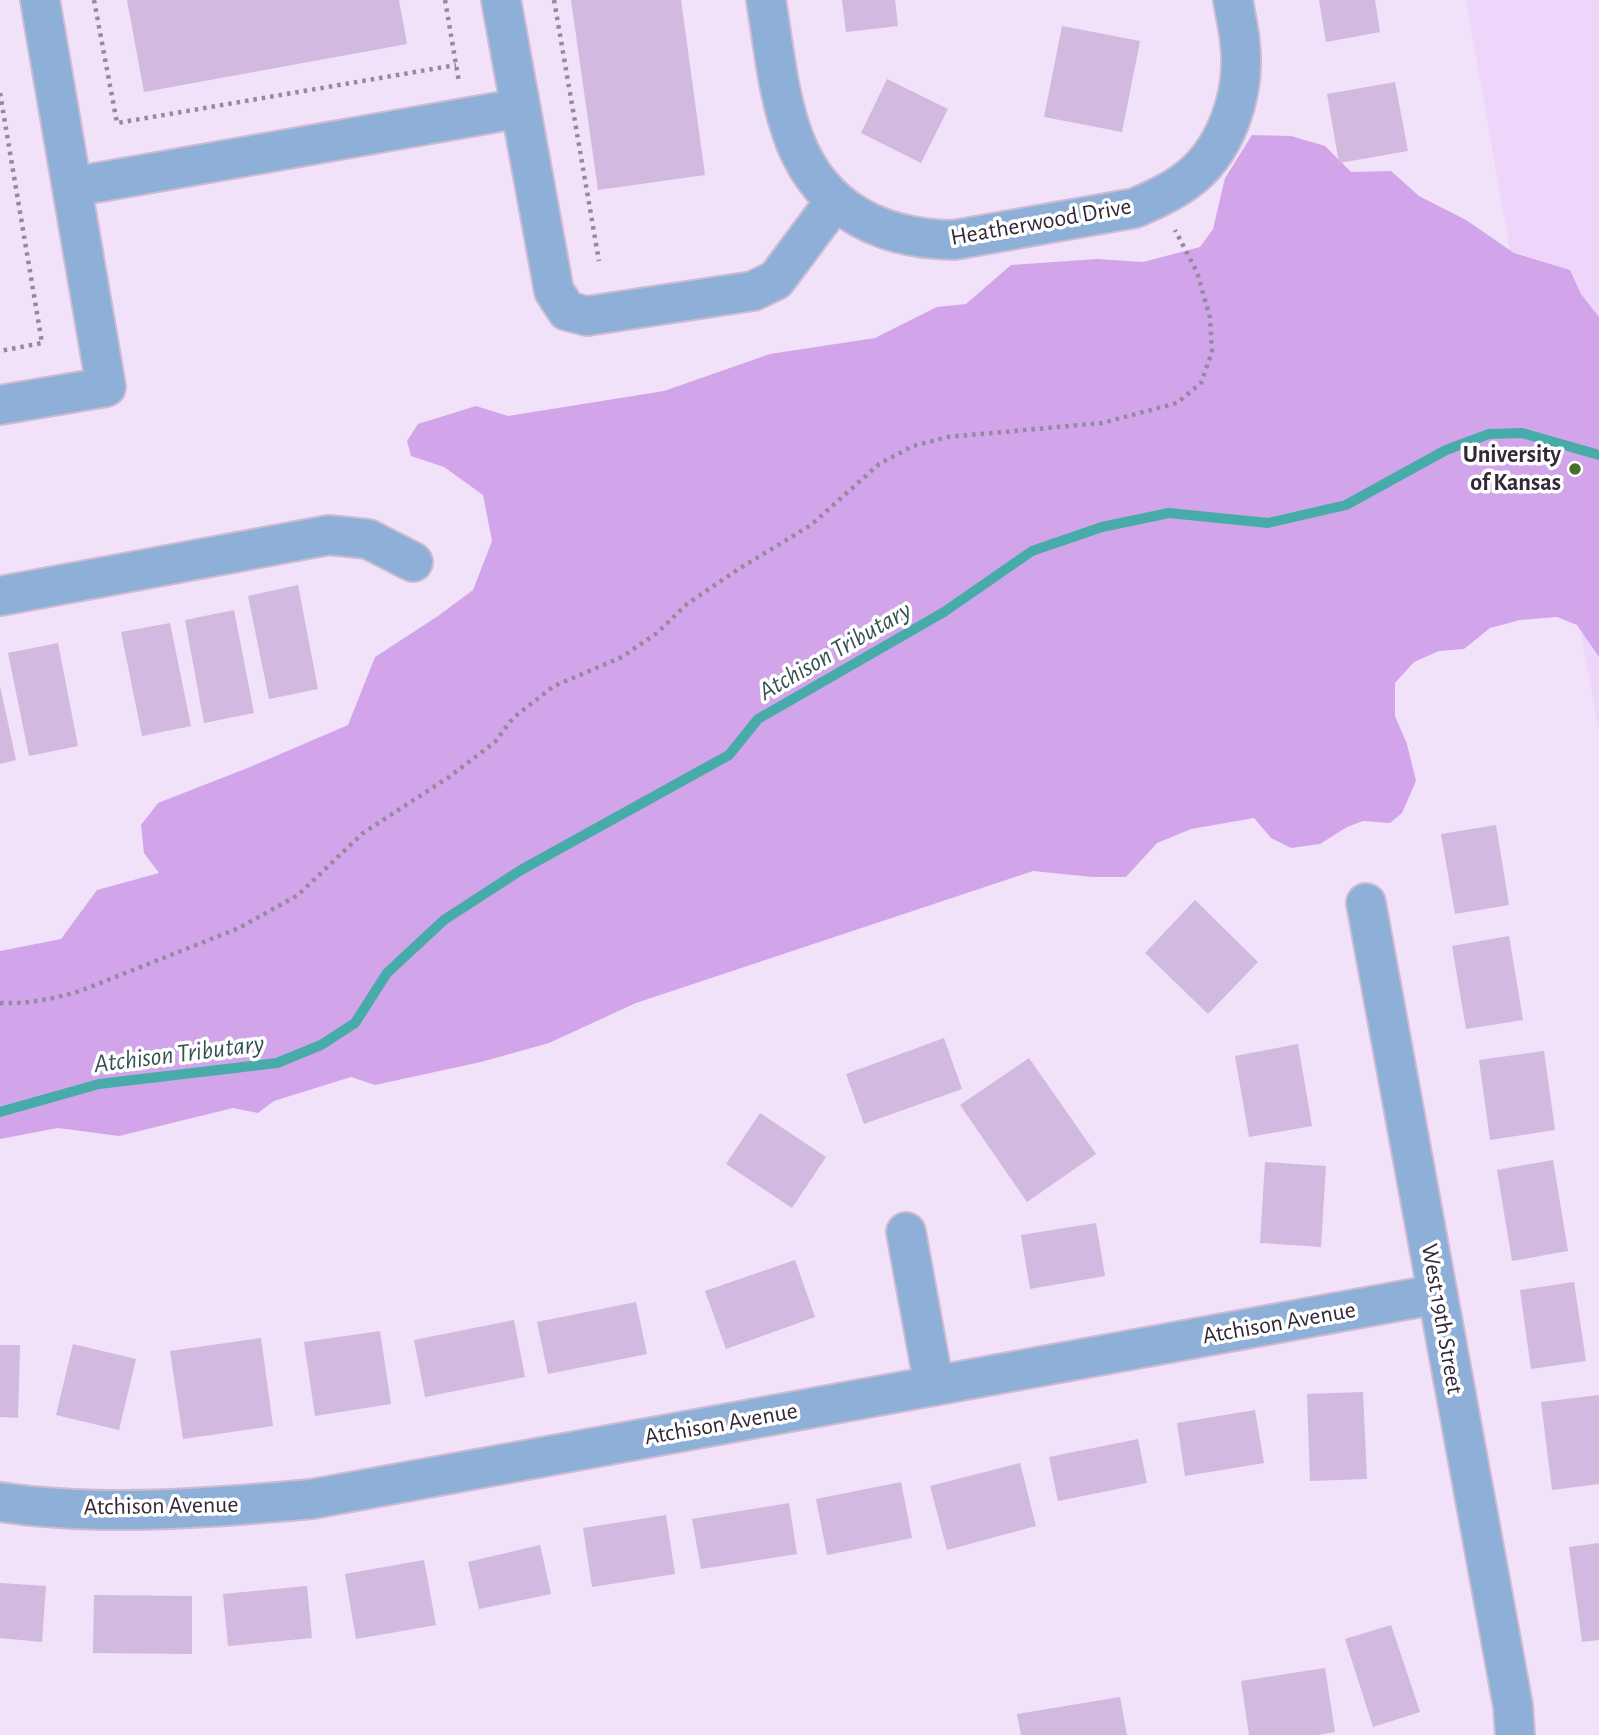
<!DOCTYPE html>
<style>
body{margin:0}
canvas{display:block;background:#f1e1f9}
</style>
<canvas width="1599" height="1735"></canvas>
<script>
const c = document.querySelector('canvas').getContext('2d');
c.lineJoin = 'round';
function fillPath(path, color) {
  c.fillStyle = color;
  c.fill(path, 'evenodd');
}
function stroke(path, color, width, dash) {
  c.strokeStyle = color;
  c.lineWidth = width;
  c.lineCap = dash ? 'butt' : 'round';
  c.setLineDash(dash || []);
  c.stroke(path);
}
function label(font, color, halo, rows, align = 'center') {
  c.font = font + ' "Alegreya Sans",sans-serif';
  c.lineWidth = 7;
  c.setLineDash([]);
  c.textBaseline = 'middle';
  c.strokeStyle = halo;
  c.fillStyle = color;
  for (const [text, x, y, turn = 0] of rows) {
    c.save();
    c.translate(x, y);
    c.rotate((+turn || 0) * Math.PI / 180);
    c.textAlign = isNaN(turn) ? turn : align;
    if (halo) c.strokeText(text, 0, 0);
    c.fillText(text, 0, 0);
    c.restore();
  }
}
fillPath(new Path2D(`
 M 1466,0 L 1599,0 L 1599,731 L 1505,222 Z`), '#eed6fb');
fillPath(new Path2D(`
 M 1252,135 L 1291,136 L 1325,146 L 1351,172 L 1391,171 L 1419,196 L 1466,220 L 1514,253 L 1570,270 L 1581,294 L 1599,317 L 1599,657 L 1577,625 L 1557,617 L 1520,620 L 1490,628 L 1464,649 L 1439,651 L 1414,662 L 1395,683 L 1395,716 L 1407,744 L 1416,781 L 1402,813 L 1390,823 L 1363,821 L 1347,827 L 1320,844 L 1291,848 L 1271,838 L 1254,818 L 1191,829 L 1157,843 L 1126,877 L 1092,877 L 1033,871 L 636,1003 L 549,1043 L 481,1062 L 375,1085 L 351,1077 L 274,1101 L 258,1113 L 233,1108 L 119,1136 L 58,1128 L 0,1139 L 0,951 L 61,939 L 97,890 L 159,873 L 144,853 L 141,825 L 158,803 L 250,767 L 348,725 L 375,657 L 438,616 L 473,590 L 492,541 L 483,495 L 444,467 L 411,456 L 407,441 L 418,424 L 476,406 L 508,416 L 664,391 L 770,354 L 875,338 L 937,307 L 966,304 L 1011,265 L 1097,259 L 1143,262 L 1200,247 L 1213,229 L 1225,178 Z`), '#d2a5eb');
stroke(new Path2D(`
 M 0,1112 L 99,1084 L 277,1063 L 321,1045 L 355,1023 L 387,973 L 444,920 L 521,870 L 729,755 L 758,719 L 944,612 L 1032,551 L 1102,527 L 1169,513 L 1268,523 L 1346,505 L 1446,450 L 1489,434 L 1522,433 L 1599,455`), '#47aba9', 10);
fillPath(new Path2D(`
 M 127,0 L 399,0 L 407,44 L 144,92 Z
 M 571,0 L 681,0 L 705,175 L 598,190 Z
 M 842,0 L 895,0 L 898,26 L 846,32 Z
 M 1319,0 L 1375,0 L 1380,32 L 1326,42 Z
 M 1062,26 L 1140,41 L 1122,132 L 1044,117 Z
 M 887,79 L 948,109 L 921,163 L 861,133 Z
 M 1395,82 L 1408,151 L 1339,163 L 1327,94 Z
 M 298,585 L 318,689 L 269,699 L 248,596 Z
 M 234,610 L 254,713 L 204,723 L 185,620 Z
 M 170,623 L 191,726 L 142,736 L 121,632 Z
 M 58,643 L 78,746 L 29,756 L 8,653 Z
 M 0,686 L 16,760 L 0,764 Z
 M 1496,825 L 1509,905 L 1455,914 L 1441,834 Z
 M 1195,900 L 1258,962 L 1208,1014 L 1145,953 Z
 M 1509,936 L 1523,1020 L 1466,1029 L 1452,946 Z
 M 944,1038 L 962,1089 L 864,1124 L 846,1074 Z
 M 1298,1044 L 1312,1126 L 1249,1137 L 1235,1056 Z
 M 1544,1051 L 1555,1130 L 1490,1140 L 1479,1060 Z
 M 1029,1058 L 1096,1154 L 1027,1202 L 960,1105 Z
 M 760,1113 L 826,1157 L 792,1208 L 726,1164 Z
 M 1553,1160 L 1568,1251 L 1512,1261 L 1497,1170 Z
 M 1265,1162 L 1326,1166 L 1321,1247 L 1260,1243 Z
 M 1096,1223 L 1105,1276 L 1030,1289 L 1021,1235 Z
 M 795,1260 L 815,1317 L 726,1349 L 705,1291 Z
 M 1574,1282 L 1586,1361 L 1531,1369 L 1520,1290 Z
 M 636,1302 L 647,1354 L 548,1374 L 537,1322 Z
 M 514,1320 L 525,1377 L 425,1397 L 414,1340 Z
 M 380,1331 L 391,1404 L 315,1416 L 304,1342 Z
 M 261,1338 L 273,1426 L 183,1439 L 170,1351 Z
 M 73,1344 L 136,1359 L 119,1430 L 56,1415 Z
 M 0,1345 L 20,1345 L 18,1418 L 0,1417 Z
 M 1363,1392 L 1367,1479 L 1310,1481 L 1307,1394 Z
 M 1599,1395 L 1599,1484 L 1552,1490 L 1541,1402 Z
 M 1255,1410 L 1264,1463 L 1185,1476 L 1177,1423 Z
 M 1138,1439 L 1147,1483 L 1058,1501 L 1049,1457 Z
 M 1020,1463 L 1036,1526 L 947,1550 L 930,1486 Z
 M 901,1482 L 912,1538 L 827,1555 L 816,1499 Z
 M 789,1503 L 797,1554 L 701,1569 L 692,1519 Z
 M 666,1515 L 675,1574 L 592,1587 L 583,1528 Z
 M 1599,1543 L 1599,1640 L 1582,1642 L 1569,1547 Z
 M 540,1545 L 551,1594 L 479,1609 L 468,1562 Z
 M 424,1560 L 436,1625 L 356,1639 L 345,1574 Z
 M 0,1583 L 46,1586 L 42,1642 L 0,1638 Z
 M 307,1586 L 312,1638 L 228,1646 L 223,1594 Z
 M 94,1595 L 192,1596 L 192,1654 L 93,1653 Z
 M 1391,1625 L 1420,1712 L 1373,1727 L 1345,1639 Z
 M 1325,1668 L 1335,1732 L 1317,1735 L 1249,1735 L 1241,1681 Z
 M 1120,1697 L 1127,1735 L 1021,1735 L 1017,1714 Z`), '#d1b9df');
const minor = new Path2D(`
 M 501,0 L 554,291 L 567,311 L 587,316 L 753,291 L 776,280 L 835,201
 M 766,0 C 773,42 777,87 790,127 C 814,205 875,239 954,240 L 1135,208 C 1151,201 1168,194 1183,183 C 1226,154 1246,93 1240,43 C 1239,29 1235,14 1233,0
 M 72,187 L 521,108
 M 0,405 L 106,387 L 40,0
 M 0,596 L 329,535 L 368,539 L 413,562
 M 1366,903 L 1513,1706 L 1515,1735
 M 906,1232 L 934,1386
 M 0,1502 C 102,1517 210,1508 312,1499 L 1438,1294`);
stroke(minor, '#cbbcd2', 42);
stroke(new Path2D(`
 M 94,0 L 117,123 L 456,65
 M 445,0 L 459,82
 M 554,0 L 599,261
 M 0,93 L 42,343 L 0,351
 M 0,1003 C 28,1004 53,999 80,991 L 239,928 L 298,895 L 363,833 L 449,777 L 495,742 L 513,718 L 554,686 L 622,657 L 657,633 L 687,604 L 737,570 L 811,525 L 879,464 L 913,446 L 948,437 L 1102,423 L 1177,403 L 1201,383 L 1212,352 L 1210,318 L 1197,272 L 1175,230`), '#96899d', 4.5, [3.5, 5]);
stroke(minor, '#8eb0d8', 38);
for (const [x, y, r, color] of [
 [1575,469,7,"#486f29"]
]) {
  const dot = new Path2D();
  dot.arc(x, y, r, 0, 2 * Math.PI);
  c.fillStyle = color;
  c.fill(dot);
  stroke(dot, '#fff', 2.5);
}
label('24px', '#322837', '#fff', [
 ["Heatherwood Drive",1041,222,-10],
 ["West 19th Street",1442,1319,80],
 ["Atchison Avenue",1279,1323,-10],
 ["Atchison Avenue",721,1424,-10],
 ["Atchison Avenue",161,1506,-1]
]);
label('bold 24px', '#322837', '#fff', [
 ["University",1561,455],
 ["of Kansas",1561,483]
], 'right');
label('italic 26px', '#335251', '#fff', [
 ["Atchison Tributary",835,651,-30],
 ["Atchison Tributary",179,1054,-7]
]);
</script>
